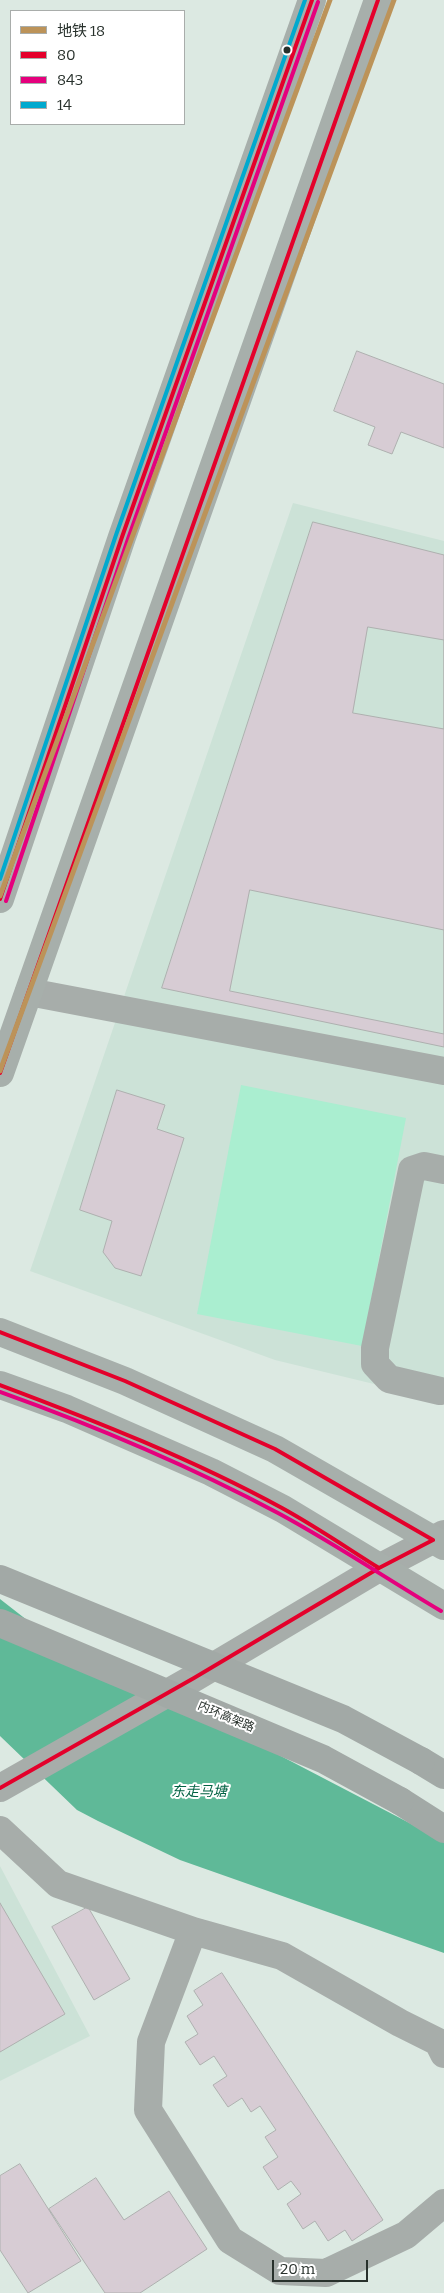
<!DOCTYPE html>
<meta charset="utf-8">
<style>
body{margin:0}
#map{position:relative;width:444px;height:2293px;overflow:hidden;background:#dce9e2;font-family:Bitter,"Noto Sans SC",serif}
canvas{display:block}
.legend{position:absolute;left:10px;top:10px;width:175px;height:115px;box-sizing:border-box;background:#fff;border:1px solid #a9adab;margin:0;padding:6px 9px;list-style:none;font-size:15px;color:#28312c}
.legend li{display:flex;align-items:center;gap:10px;height:25px}
.legend b{width:25px;border:1px solid #a9adab}
.scale{position:absolute;left:272px;top:2260px;width:96px;height:22px;box-sizing:border-box;border:2px solid #28312c;border-top:0;padding-left:6px;font-size:15px;line-height:18px;white-space:nowrap;color:#28312c;-webkit-text-stroke:4px #fff;paint-order:stroke}
</style>
<div id="map">
<canvas width="444" height="2293"></canvas>
<ul class="legend">
<li><b style="height:6px;background:#bc9359"></b>地铁 18</li>
<li><b style="height:6px;background:#e4002b"></b>80</li>
<li><b style="height:6px;background:#e5007d"></b>843</li>
<li><b style="height:6px;background:#00a9ce"></b>14</li>
</ul>
<div class="scale">20 m</div>
</div>
<script>
const c = document.querySelector('canvas').getContext('2d');
c.lineJoin = 'round';
function fillPath(path, color) {
  c.fillStyle = color;
  c.fill(path, 'evenodd');
}
function stroke(path, color, width, dash) {
  c.strokeStyle = color;
  c.lineWidth = width;
  c.lineCap = dash ? 'butt' : 'round';
  c.setLineDash(dash || []);
  c.stroke(path);
}
function label(font, color, halo, rows, align = 'center') {
  c.font = font + ' Bitter,"Noto Sans SC",serif';
  c.lineWidth = 4;
  c.setLineDash([]);
  c.textBaseline = 'middle';
  c.strokeStyle = halo;
  c.fillStyle = color;
  for (const [text, x, y, turn = 0] of rows) {
    c.save();
    c.translate(x, y);
    c.rotate((+turn || 0) * Math.PI / 180);
    c.textAlign = isNaN(turn) ? turn : align;
    if (halo) c.strokeText(text, 0, 0);
    c.fillText(text, 0, 0);
    c.restore();
  }
}
fillPath(new Path2D(`
 M 293,503 L 444,541 L 444,1401 L 275,1360 L 30,1271 Z
 M 0,1866 L 90,2036 L 0,2081 Z`), '#cce2d7');
fillPath(new Path2D(`
 M 241,1085 L 406,1118 L 362,1346 L 197,1314 Z`), '#aaeed0');
fillPath(new Path2D(`
 M 0,1599 L 41,1631 L 444,1841 L 444,1953 L 180,1860 L 98,1821 L 77,1810 L 0,1736 Z`), '#5fb998');
const building = new Path2D(`
 M 357,351 L 444,384 L 444,448 L 401,432 L 392,454 L 368,445 L 375,427 L 334,411 Z
 M 313,522 L 444,555 L 444,1047 L 162,988 Z
 M 368,627 L 444,640 L 444,729 L 353,713 Z
 M 250,890 L 444,930 L 444,1034 L 230,991 Z
 M 117,1090 L 165,1105 L 157,1129 L 184,1138 L 141,1276 L 115,1268 L 103,1252 L 112,1221 L 80,1210 Z
 M 0,1903 L 65,2014 L 0,2052 Z
 M 88,1907 L 130,1979 L 94,2000 L 52,1927 Z
 M 222,1973 L 383,2220 L 352,2241 L 345,2230 L 328,2241 L 315,2221 L 303,2229 L 287,2204 L 301,2194 L 291,2181 L 278,2190 L 263,2167 L 278,2157 L 265,2137 L 276,2130 L 260,2106 L 251,2112 L 242,2098 L 228,2107 L 213,2085 L 227,2076 L 214,2056 L 200,2065 L 185,2042 L 198,2034 L 187,2016 L 203,2005 L 194,1991 Z
 M 20,2164 L 81,2261 L 28,2293 L 0,2250 L 0,2176 Z
 M 96,2178 L 124,2220 L 169,2191 L 207,2249 L 140,2293 L 105,2293 L 49,2209 Z`);
fillPath(building, '#d7ccd4');
stroke(building, '#aeb0af', 1);
stroke(new Path2D(`
 M 29,992 L 444,1071
 M 440,1391 L 389,1379 L 375,1364 L 375,1348 L 412,1170 L 424,1166 L 444,1170
 M 0,1788 L 194,1678 L 379,1568 L 444,1534
 M 0,1830 L 58,1884 L 193,1931 L 282,1956 L 400,2023 L 438,2042 L 444,2054
 M 193,1931 L 151,2042 L 148,2110 L 230,2240 L 280,2271 L 326,2273 L 406,2235 L 444,2203`), '#a7adaa', 28);
stroke(new Path2D(`
 M 0,899 L 122,537 L 312,0
 M 0,1073 L 378,0
 M 0,1332 L 125,1381 L 275,1449 L 444,1546
 M 0,1385 L 67,1409 L 211,1472 L 283,1509 L 444,1606`), '#a7afab', 28);
stroke(new Path2D(`
 M 421,1761 L 444,1775
 M 400,1801 L 444,1829`), '#a2a9a6', 28);
stroke(new Path2D(`
 M 0,1579 L 343,1719 L 421,1761
 M 0,1623 L 323,1759 L 400,1801`), '#a2a9a6', 28);
stroke(new Path2D(`
 M 0,899 L 122,537 L 312,0
 M 0,1073 L 378,0
 M 0,1332 L 125,1381 L 275,1449 L 433,1540
 M 0,1385 C 96,1421 192,1459 282,1508 C 315,1526 347,1548 379,1568
 M 0,1788 L 194,1678 L 379,1568 L 433,1540`), '#e4002b', 4);
stroke(new Path2D(`
 M 6,901 L 128,539 L 318,2
 M 0,1392 C 95,1426 189,1466 278,1513 C 334,1543 387,1579 441,1611`), '#e5007d', 4);
stroke(new Path2D(`
 M 0,879 L 116,535 L 305,0`), '#00a9ce', 4);
stroke(new Path2D(`
 M 0,896 L 330,0
 M 0,1071 L 394,0`), '#bc9359', 5);
for (const [x, y, r, color] of [
 [287,50,4.5,"#28312c"]
]) {
  const dot = new Path2D();
  dot.arc(x, y, r, 0, 2 * Math.PI);
  c.fillStyle = color;
  c.fill(dot);
  stroke(dot, '#fff', 2);
}
label('12px', '#28312c', '#fff', [
 ["内环高架路",226,1717,23]
]);
label('italic 14px', '#036344', '#fff', [
 ["东走马塘",199,1792]
]);
</script>
